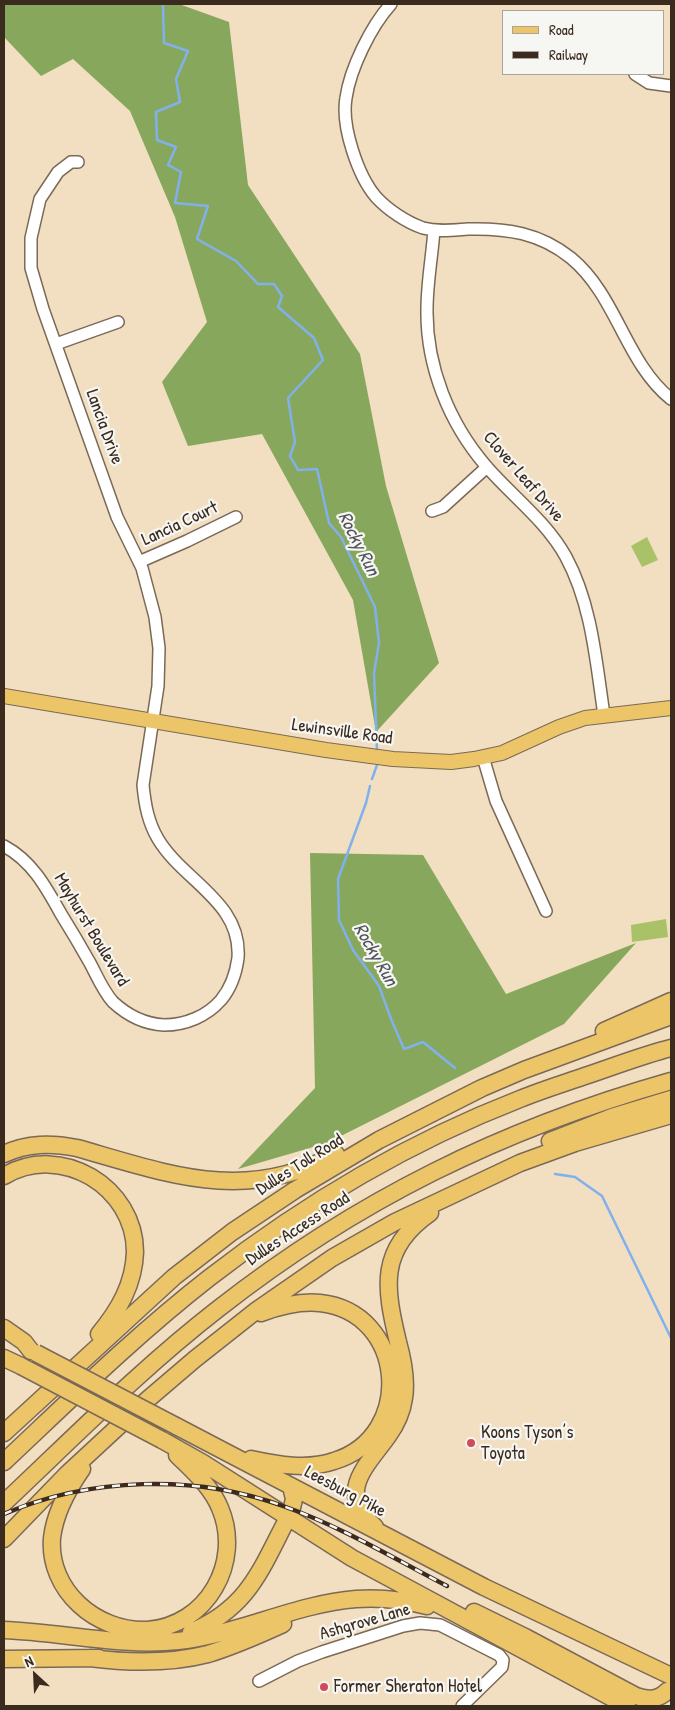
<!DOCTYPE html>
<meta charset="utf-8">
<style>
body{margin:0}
#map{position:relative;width:675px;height:1710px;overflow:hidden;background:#f2dec1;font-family:"Patrick Hand",sans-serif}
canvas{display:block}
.frame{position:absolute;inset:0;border:5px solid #3b2a1e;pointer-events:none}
.legend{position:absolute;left:502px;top:10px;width:162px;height:65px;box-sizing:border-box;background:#f6f6f2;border:1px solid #aba49d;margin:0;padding:6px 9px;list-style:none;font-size:15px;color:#3b2a1e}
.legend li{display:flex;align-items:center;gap:10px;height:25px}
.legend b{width:25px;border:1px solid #aba49d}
.north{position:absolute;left:10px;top:1650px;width:50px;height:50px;-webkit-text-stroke:4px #f6f6f2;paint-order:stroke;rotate:335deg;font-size:14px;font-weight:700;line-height:20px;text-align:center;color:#3b2a1e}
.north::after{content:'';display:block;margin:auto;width:18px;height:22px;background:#3b2a1e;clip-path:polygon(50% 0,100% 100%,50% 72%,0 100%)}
</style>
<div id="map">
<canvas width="675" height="1710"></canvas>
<div class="frame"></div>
<ul class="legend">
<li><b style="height:6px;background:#edc569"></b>Road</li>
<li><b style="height:6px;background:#3b2a1e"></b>Railway</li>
</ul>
<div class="north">N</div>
</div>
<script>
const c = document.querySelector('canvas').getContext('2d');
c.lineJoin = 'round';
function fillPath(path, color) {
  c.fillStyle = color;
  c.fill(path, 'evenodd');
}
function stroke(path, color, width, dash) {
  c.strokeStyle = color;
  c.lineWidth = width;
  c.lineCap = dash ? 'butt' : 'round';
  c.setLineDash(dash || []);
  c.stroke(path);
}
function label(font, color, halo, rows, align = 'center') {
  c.font = font + ' "Patrick Hand",sans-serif';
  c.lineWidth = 4.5;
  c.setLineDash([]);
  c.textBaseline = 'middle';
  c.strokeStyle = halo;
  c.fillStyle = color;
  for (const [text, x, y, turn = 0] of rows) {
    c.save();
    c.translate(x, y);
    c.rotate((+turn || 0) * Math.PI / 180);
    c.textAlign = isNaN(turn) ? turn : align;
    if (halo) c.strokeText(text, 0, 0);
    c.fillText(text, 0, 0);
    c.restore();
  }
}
fillPath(new Path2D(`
 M 647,537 L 658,560 L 642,567 L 631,546 Z
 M 666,919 L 668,937 L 632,942 L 631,925 Z`), '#aac267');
fillPath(new Path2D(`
 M 4,4 L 179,4 L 229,22 L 248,185 L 360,354 L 386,486 L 439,663 L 376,732 L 353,600 L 262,434 L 188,446 L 162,382 L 207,322 L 175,217 L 130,111 L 73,59 L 41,76 L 4,37 Z
 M 310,853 L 423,855 L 506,994 L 636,943 L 564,1024 L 327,1143 L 238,1169 L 315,1088 Z`), '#87a85c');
stroke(new Path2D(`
 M 163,4 L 164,43 L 188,51 L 176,79 L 180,102 L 156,112 L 157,140 L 176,147 L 168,165 L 181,172 L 175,203 L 208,206 L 197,239 L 236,261 L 258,284 L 274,284 L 282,296 L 278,307 L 314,338 L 323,360 L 288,398 L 295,442 L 290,456 L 298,470 L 317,469 L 329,523 L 341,537 L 375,607 L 379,643 L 374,673 L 377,751
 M 372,779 L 377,765
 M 370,786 L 366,803 L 338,879 L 339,920 L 353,950 L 379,986 L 391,1019 L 404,1049 L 423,1042 L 455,1068
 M 555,1174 L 575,1177 L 602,1196 L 671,1338`), '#81b1ec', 2.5);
const minor = new Path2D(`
 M 391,4 C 371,26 350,69 346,98 C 341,126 358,176 376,197 C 388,210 406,222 423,228 C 438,232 453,230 468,229 C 507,228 540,233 571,258 C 617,296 625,362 671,399
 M 635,74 L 649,83 L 671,86
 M 434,230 C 432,257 427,283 427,309 C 426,366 449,423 486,466 C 513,497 546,521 566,557 C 592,605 596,662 604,715
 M 56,344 L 118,322
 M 432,511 L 443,507 L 487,467
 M 139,562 L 187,541 L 236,517
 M 483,757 L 496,801 L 546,911
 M 4,846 C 32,861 46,887 61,914 C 71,930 81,947 90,963 C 97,976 103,991 113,1002 C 127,1015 145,1024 164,1025 C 186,1025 207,1016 221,1000 C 231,988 236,973 238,958 C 242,902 183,881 158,839 C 148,822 145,805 143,785 L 158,686 L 159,648 L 155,617 L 142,568 L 117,517 L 43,309 L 31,268 L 31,238 L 40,199 L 58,172 L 71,162 L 78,162
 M 259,1681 L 298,1661 L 322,1652 L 403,1626 L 420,1623 L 440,1625 L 499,1655 L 503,1660 L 502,1667 L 462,1706`);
const major = new Path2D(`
 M 4,696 L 326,750 L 393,759 L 451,762 L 474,759 L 502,753 L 559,727 L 585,718 L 671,708`);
const highway = new Path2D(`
 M 604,1031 L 671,1001
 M 550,1141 L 612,1117 L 671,1099
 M 4,1154 C 28,1143 51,1143 77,1148 C 169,1174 245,1204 336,1154
 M 4,1176 C 61,1142 135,1187 135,1252 C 134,1284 119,1310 99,1334
 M 4,1328 L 24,1342 L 31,1351
 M 4,1358 L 21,1366
 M 176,1426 L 484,1587 L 671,1676
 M 4,1433 L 174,1277 L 232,1232 L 295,1190 L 379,1140 L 482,1088 L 524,1070 L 671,1016
 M 162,1440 L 203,1463 L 352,1558 L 627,1706
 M 251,1459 C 278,1465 308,1470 334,1461 C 416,1436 406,1312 320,1303 C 300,1301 280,1306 261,1313
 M 4,1462 C 71,1399 136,1335 209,1278 C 303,1205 409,1142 520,1099 C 542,1090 565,1083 588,1075 C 615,1066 643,1055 671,1048
 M 82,1469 C 68,1489 55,1512 52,1538 C 48,1590 96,1632 147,1630 C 207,1626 243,1562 220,1508 C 211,1486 193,1471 177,1455
 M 4,1503 C 74,1437 142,1368 218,1309 C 357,1200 502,1129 671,1081
 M 375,1527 C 336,1492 365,1468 388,1436 C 396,1425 402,1413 404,1398 C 407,1379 403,1360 398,1342 C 385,1288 378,1249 430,1213
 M 4,1539 L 67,1474 L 147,1400 L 195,1359 L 257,1310 L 332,1258 L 395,1222 L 520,1163 L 575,1143 L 671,1115
 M 474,1612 L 525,1637 L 636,1696 C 647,1700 659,1700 667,1691
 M 4,1630 C 60,1632 122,1647 178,1641 C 239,1634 295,1604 356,1599 C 380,1597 404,1600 427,1606
 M 191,1632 C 252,1606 262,1565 291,1512 L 294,1499 L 291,1486
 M 90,1658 C 129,1663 169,1664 208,1654 C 234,1646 259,1635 283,1624
 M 4,1659 L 99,1658`);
stroke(minor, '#7b6957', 14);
stroke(major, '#7b6957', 16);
stroke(highway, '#7b6957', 19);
stroke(minor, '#fff', 11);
stroke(major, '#edc569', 14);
stroke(highway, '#edc569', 16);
const rail = new Path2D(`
 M 4,1514 C 90,1477 195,1474 283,1506 C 340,1526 393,1558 447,1586`);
stroke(rail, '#3b2a1e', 4.5);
stroke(rail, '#f6f6f2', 2.5, [8]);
const highwayBridge = new Path2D(`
 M 36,1353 L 176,1426
 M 21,1366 L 162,1440`);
stroke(highwayBridge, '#7b6957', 19, []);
stroke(highwayBridge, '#edc569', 16);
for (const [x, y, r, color] of [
 [471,1443,5,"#d1495b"],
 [324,1687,5,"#d1495b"]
]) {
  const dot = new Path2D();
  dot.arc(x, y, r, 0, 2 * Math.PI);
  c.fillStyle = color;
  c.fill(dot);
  stroke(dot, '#f6f6f2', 2);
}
label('18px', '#3b2a1e', '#f6f6f2', [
 ["Lancia Drive",104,427,70],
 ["Clover Leaf Drive",523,477,49],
 ["Lancia Court",180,524,-25],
 ["Lewinsville Road",342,732,8],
 ["Mayhurst Boulevard",91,930,59],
 ["Dulles Toll Road",300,1165,-32],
 ["Dulles Access Road",298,1229,-33],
 ["Leesburg Pike",345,1492,28],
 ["Ashgrove Lane",365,1622,-16]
]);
label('18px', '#3b2a1e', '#f6f6f2', [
 ["Koons Tyson’s",481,1433],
 ["Toyota",481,1454],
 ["Former Sheraton Hotel",334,1687]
], 'left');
label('italic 19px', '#50525c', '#f6f6f2', [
 ["Rocky Run",358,544,63],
 ["Rocky Run",375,955,60]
]);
</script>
